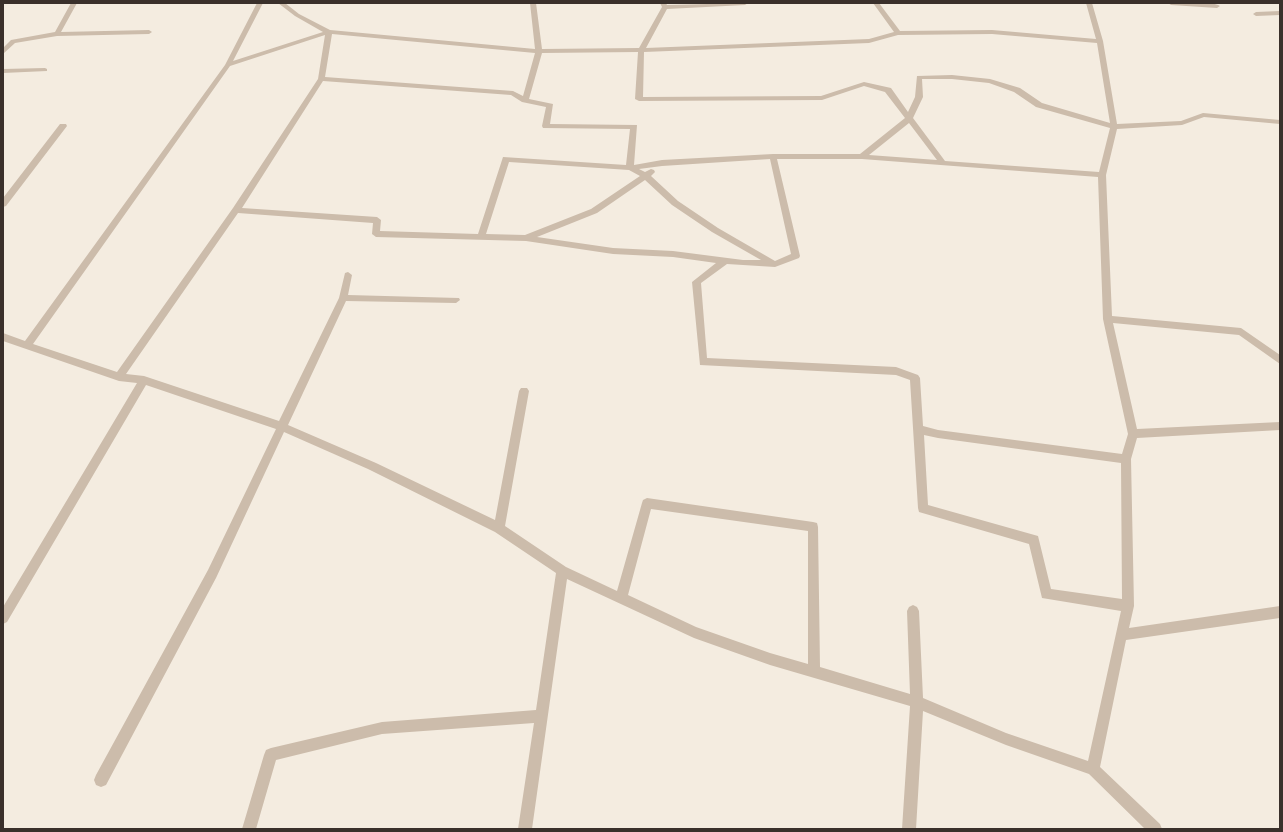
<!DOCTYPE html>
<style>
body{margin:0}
#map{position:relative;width:1283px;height:832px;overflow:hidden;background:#f4ece0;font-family:Overpass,sans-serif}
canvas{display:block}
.frame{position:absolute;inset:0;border:4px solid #3a302b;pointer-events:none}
</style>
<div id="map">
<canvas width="1283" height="832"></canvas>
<div class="frame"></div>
</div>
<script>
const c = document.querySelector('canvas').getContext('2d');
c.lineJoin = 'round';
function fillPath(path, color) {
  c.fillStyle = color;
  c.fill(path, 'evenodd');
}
fillPath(new Path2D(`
 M 71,3 L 77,3 L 61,32 L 149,30 L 152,32 L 149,34 L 57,36 L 15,43 L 3,54 L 3,48 L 11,40 L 55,32 Z
 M 257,3 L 263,3 L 233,61 L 323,32 L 295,16 L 278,3 L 285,3 L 299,14 L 330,30 L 535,49 L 530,3 L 536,3 L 542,49 L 639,48 L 662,7 L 660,3 L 666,3 L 667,5 L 748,3 L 745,5 L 667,9 L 646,48 L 869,39 L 894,32 L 873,3 L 879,3 L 900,31 L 992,30 L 1096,39 L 1086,3 L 1092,3 L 1103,41 L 1117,124 L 1181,121 L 1203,113 L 1280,120 L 1280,124 L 1204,117 L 1182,125 L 1117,129 L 1106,175 L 1112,316 L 1241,328 L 1280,355 L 1280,364 L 1239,335 L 1113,323 L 1137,429 L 1280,422 L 1280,430 L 1137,438 L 1131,459 L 1134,606 L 1129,628 L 1280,606 L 1280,618 L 1126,640 L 1100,767 L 1160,824 L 1162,829 L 1145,829 L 1089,774 L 1006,745 L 923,711 L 916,829 L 902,829 L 910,706 L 770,665 L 694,638 L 567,579 L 532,829 L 518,829 L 534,723 L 382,734 L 276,760 L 256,829 L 242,829 L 264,755 L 266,750 L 271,748 L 382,722 L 536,710 L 556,573 L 495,532 L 368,469 L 284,432 L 216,578 L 106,785 L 101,787 L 96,785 L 94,780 L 96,775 L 208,570 L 276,429 L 146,385 L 7,622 L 3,624 L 3,607 L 137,383 L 119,381 L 3,341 L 3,333 L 25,341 L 225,65 ZM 332,34 L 535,53 L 523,96 L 513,91 L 325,77 ZM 992,34 L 1097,43 L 1110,123 L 1042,103 L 1020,88 L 990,79 L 952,75 L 917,76 L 915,97 L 908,112 L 891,88 L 864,82 L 821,96 L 643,97 L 644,52 L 869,43 L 898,35 ZM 325,35 L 318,79 L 233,208 L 117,372 L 33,344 L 230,66 ZM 638,52 L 635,99 L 639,101 L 822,100 L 864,86 L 885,92 L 905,118 L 860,154 L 773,154 L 662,160 L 634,165 L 637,125 L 550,124 L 553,104 L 529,99 L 542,53 ZM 922,79 L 952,79 L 989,83 L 1014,92 L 1036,107 L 1110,128 L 1099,172 L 945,161 L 913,118 L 923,97 ZM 323,81 L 511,95 L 522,102 L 546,107 L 542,126 L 543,128 L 630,129 L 626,165 L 503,157 L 478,234 L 380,231 L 381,220 L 377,217 L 242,208 ZM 909,123 L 937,160 L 869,155 ZM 770,159 L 791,254 L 775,261 L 718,228 L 678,201 L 651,176 L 655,172 L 654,170 L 651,169 L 645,172 L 639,169 L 662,166 ZM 777,159 L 862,159 L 1098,177 L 1103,319 L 1128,434 L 1122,454 L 938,430 L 923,426 L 920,378 L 918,375 L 896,367 L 707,358 L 701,283 L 727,264 L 775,267 L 799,258 L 800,256 ZM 509,162 L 629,170 L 640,176 L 591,209 L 525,235 L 486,234 ZM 645,180 L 672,205 L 712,232 L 761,260 L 743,260 L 673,251 L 613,248 L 537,237 L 597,213 ZM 238,213 L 373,223 L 372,234 L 376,237 L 526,241 L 613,254 L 673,257 L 716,263 L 692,282 L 700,365 L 896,375 L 910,380 L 918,508 L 919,512 L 1029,544 L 1042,598 L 1121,611 L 1088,761 L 1006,733 L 923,698 L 919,611 L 917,607 L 913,605 L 909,607 L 907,611 L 910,694 L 820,667 L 818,527 L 817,523 L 813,522 L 647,498 L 643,500 L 642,503 L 617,591 L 566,567 L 505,526 L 529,391 L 527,388 L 521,388 L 519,391 L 495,520 L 376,463 L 288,425 L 346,301 L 456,303 L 460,300 L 459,298 L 348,295 L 352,275 L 348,272 L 345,273 L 339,298 L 279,421 L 144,376 L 126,374 ZM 924,435 L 938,438 L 1121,463 L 1122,599 L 1051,589 L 1038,536 L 928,505 ZM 651,509 L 808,531 L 808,664 L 770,653 L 696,627 L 628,595 Z
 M 1168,3 C 1180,3 1211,0 1220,6 L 1217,8 L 1171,5 Z
 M 1280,11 L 1280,15 L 1256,16 L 1253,14 L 1256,12 Z
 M 45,68 L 47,69 L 47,71 L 3,73 L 3,69 Z
 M 60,124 L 66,124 L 67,126 L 6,206 L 3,207 L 3,198 Z`), '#ccbcab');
</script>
